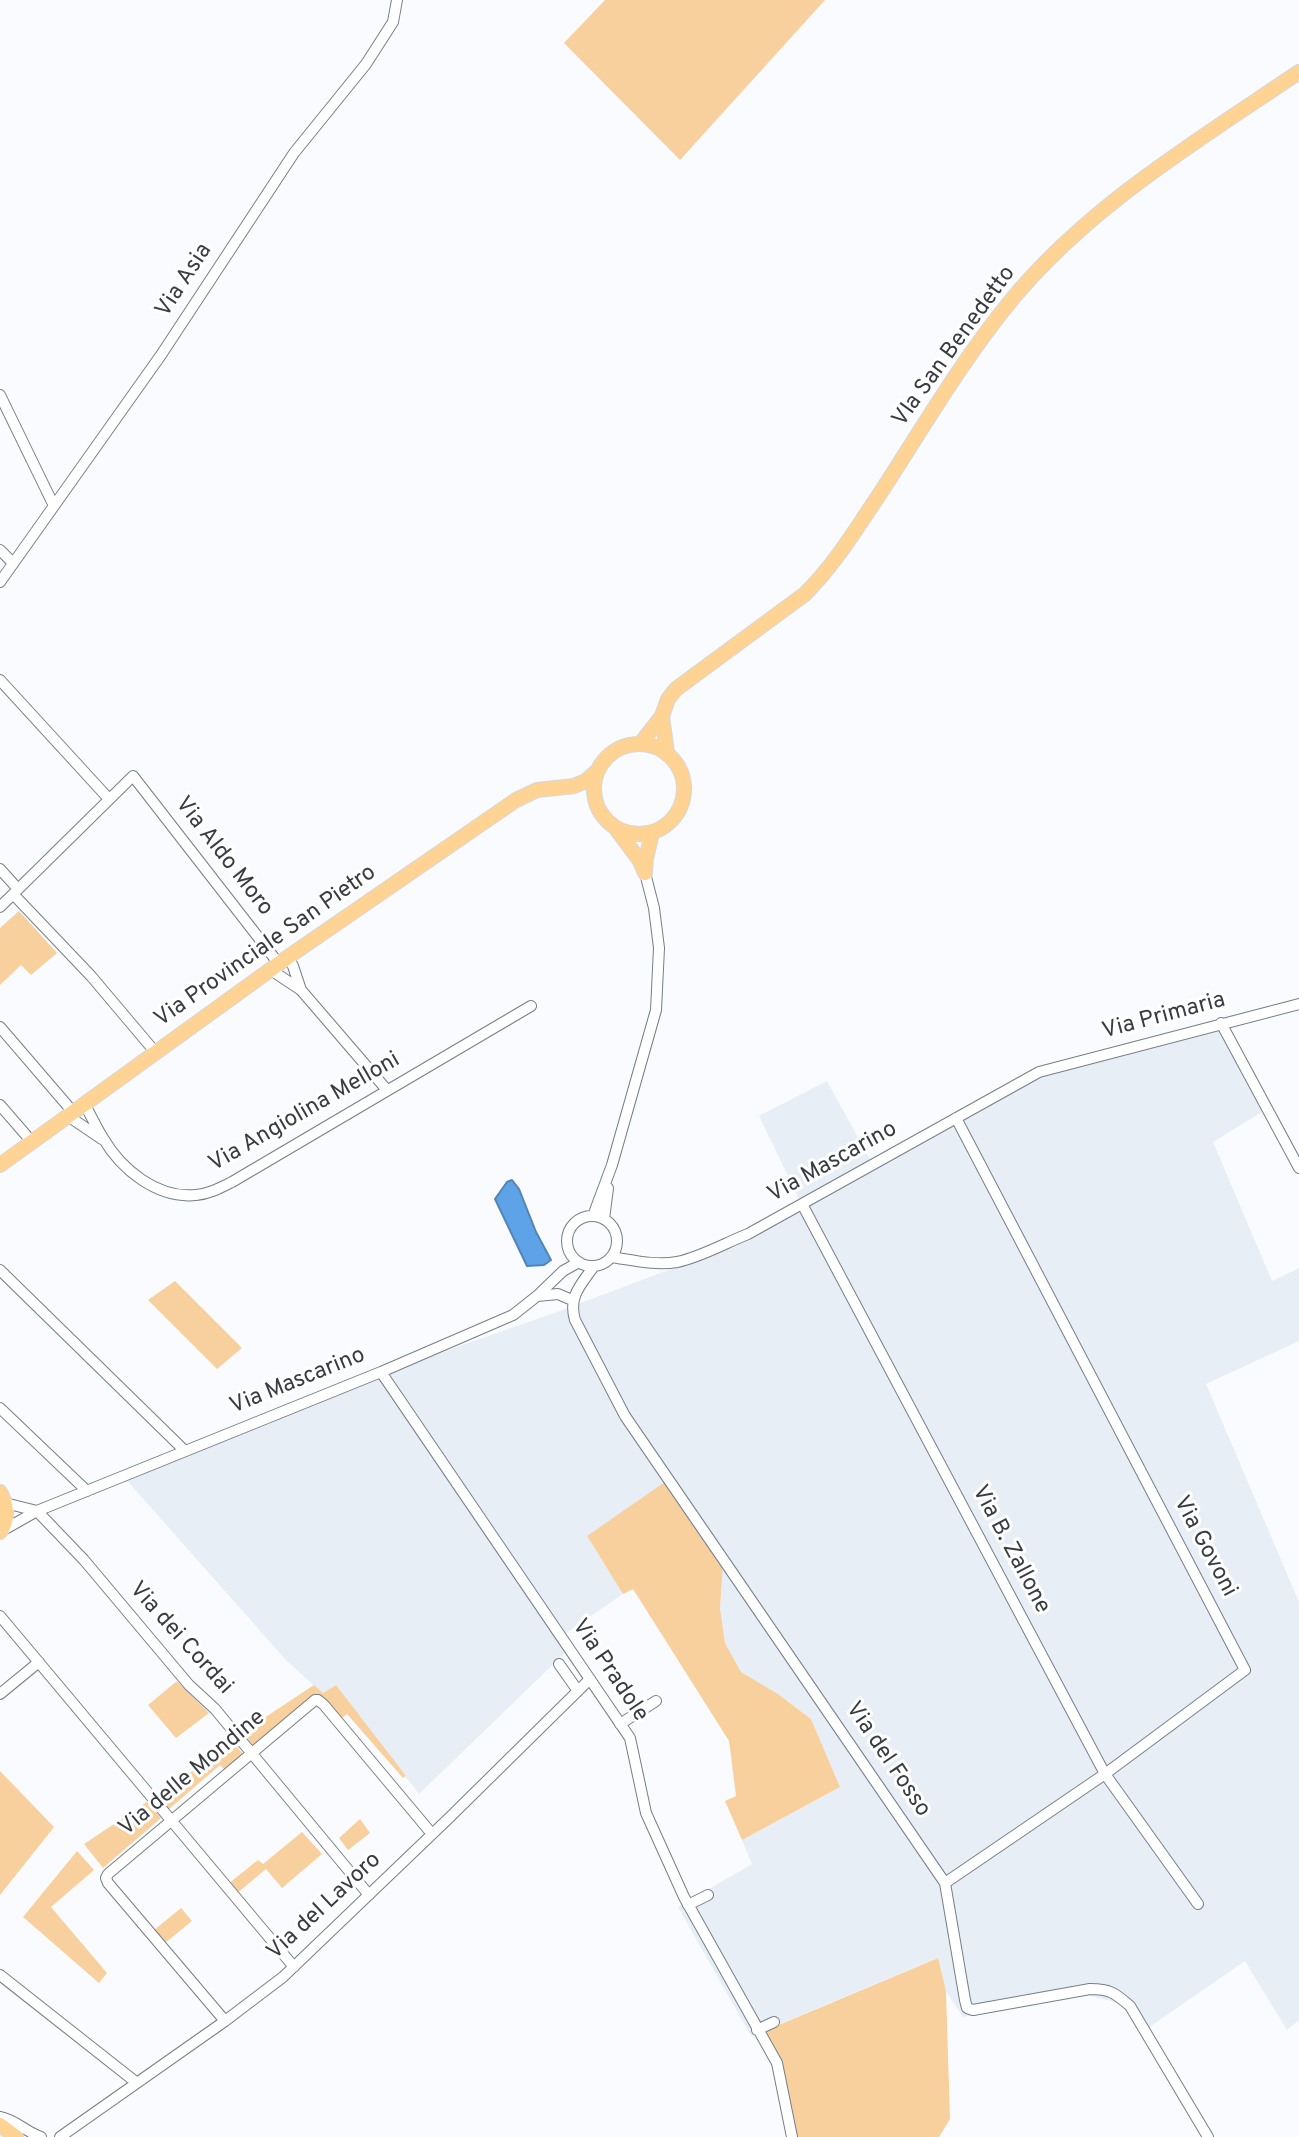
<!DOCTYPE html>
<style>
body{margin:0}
canvas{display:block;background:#f9fbfe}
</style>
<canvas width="1299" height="2137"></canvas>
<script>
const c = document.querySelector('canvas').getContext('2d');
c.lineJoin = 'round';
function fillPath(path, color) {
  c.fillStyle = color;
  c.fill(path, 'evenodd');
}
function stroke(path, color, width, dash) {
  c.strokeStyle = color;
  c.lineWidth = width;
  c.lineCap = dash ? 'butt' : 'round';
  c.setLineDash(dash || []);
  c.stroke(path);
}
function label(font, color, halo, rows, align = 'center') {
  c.font = font + ' Overpass,sans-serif';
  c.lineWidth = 6;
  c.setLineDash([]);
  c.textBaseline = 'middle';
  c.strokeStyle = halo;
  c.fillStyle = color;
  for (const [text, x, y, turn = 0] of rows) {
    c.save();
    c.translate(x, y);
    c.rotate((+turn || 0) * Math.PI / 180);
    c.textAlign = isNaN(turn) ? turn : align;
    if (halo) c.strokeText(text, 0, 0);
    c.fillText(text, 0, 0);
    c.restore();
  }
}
fillPath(new Path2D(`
 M 1222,1018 L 1270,1107 L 1213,1142 L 1272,1281 L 1299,1268 L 1299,1341 L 1206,1384 L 1299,1602 L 1299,2020 L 1287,2030 L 1245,1961 L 1148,2028 L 1124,2004 L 1082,1994 L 963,2017 L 946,1991 L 937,1958 L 751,2036 L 678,1907 L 752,1864 L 742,1840 L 840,1787 L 811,1719 L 778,1694 L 741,1672 L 725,1643 L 720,1608 L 723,1564 L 587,1536 L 623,1594 L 563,1635 L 568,1650 L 419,1794 L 336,1686 L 322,1693 L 285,1659 L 123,1476 L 403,1366 L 557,1312 L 703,1257 L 801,1203 L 759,1116 L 827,1081 L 874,1167 L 1046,1071 L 1125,1050 Z`), '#e8eef5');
fillPath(new Path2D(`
 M 605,0 L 825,0 L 680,160 L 564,43 Z
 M 19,911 L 57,953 L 31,975 L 21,965 L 0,985 L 0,928 Z
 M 175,1281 L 242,1348 L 217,1369 L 148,1300 Z
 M 665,1482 L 723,1564 L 720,1608 L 725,1643 L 741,1672 L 778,1694 L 811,1719 L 840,1787 L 742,1840 L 725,1801 L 736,1796 L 729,1741 L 633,1589 L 623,1594 L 587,1536 Z
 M 177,1681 L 209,1713 L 176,1738 L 148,1705 Z
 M 314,1685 L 323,1693 L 336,1685 L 406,1776 L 403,1778 L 347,1714 L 342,1718 L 321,1698 L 253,1746 L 243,1732 Z
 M 232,1741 L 244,1755 L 226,1771 L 220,1765 L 168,1810 L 158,1797 Z
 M 0,1771 L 54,1827 L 0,1895 Z
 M 147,1802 L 161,1818 L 103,1868 L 84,1844 Z
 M 360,1819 L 370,1833 L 348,1850 L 339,1838 Z
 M 302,1832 L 322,1854 L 282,1888 L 266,1869 L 236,1894 L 228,1884 L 258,1860 L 263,1864 Z
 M 77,1851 L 94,1870 L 51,1907 L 107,1973 L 99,1983 L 23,1917 Z
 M 181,1908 L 192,1921 L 165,1943 L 153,1931 Z
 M 938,1958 L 946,1991 L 950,2119 L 939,2137 L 797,2137 L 762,2032 Z`), '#f8d09d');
const water = new Path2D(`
 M 512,1180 L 519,1189 L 536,1232 L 551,1260 L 544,1265 L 527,1266 L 495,1199 L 507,1182 Z`);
fillPath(water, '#5ea3e8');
stroke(water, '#5384b6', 2);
const minor = new Path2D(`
 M 0,395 L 54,506
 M 0,550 L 13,563
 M 0,582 L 161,355 L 294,153 L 366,64 L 393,22 L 397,0
 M 0,680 L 109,799
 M 0,869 L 18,889
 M 13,894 L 91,976 L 156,1053
 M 0,907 L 133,776 L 279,964
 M 271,970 L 301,990 L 293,966 L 288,957
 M 301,990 L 387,1090
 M 1221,1023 L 1299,1168
 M 0,1027 L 73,1112
 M 84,1104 C 91,1115 96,1127 103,1138 C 121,1169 157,1199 196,1195 C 209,1194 220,1188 232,1182 L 531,1006
 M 0,1105 L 32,1142
 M 68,1116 L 102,1139
 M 802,1204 L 1105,1774 L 1198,1904
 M 593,1216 L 612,1165 L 656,1010 L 659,948 L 654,908 L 645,873
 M567 1241a25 25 0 1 1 50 0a25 25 0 1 1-50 0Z
 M 604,1219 L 608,1188
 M 611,1257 C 632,1260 656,1266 677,1262 C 701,1257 725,1243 748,1234 L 1039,1072 L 1299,1004
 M 594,1266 C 581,1285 568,1296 575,1320 L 625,1416 L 945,1883 L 965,2000 L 967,2008 L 973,2010 L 1090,1989 C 1110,1989 1115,1993 1130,2006 L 1208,2137
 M 0,1270 L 185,1451
 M 537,1296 L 558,1294 L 572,1300
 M 381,1372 L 630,1738 L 646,1813 L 684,1897 L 777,2063 L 792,2137
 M 0,1408 L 87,1491
 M 5,1503 L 37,1511
 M 37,1511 L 84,1560 L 189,1685 L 215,1709 L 369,1895
 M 0,1532 L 37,1511 L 381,1372 L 513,1315 L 537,1296 L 563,1271 L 579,1262
 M 0,1616 L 294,1967
 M 559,1664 L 578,1691
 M 0,1694 L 39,1662
 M 620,1724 L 656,1701
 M 945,1883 L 1105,1774 L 1245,1670 L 956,1118
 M 688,1905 L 708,1895
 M 0,1975 L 137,2083
 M 225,2021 L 108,1883 L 106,1878 L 108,1874 L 315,1700 L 318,1700 L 324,1705 L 432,1834
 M 757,2030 L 774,2022
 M 0,2117 C 16,2120 26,2132 41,2137
 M 60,2137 L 225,2021 L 283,1977 L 449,1818 L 590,1679`);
const major = new Path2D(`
 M 662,716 L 667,752
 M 641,743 L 662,716 L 668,699 L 676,689 L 805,594 C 835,564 857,528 881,492 C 922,429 961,362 1009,303 C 1087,207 1197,141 1299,72
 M594 789a45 45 0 1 1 90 0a45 45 0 1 1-90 0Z
 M 617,830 L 640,861 L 645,873
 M 645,871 L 646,859 L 652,833
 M 0,1165 L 288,957 L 516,800 L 537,790 L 574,786 L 586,781 L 598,770
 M 0,1492 C 7,1504 9,1520 0,1532
 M 0,2125 L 16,2137`);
stroke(minor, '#757f89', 12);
stroke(major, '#d7d8d9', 16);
stroke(minor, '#fff', 10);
stroke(major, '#fed394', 14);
label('23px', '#393d42', '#fff', [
 ["Via Asia",185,281,-57],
 ["VIa San Benedetto",955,347,-54],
 ["Via Aldo Moro",223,857,52],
 ["Via Provinciale San Pietro",266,947,-35],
 ["Via Primaria",1164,1017,-15],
 ["Via Angiolina Melloni",305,1113,-30],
 ["Via Mascarino",833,1163,-29],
 ["Via Mascarino",298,1382,-22],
 ["Via Govoni",1204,1547,62],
 ["Via B. Zallone",1010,1550,62],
 ["Via dei Cordai",180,1639,48],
 ["Via Pradole",609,1671,56],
 ["Via del Fosso",887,1760,56],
 ["Via delle Mondine",193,1774,-40],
 ["Via del Lavoro",325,1907,-43]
]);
</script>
